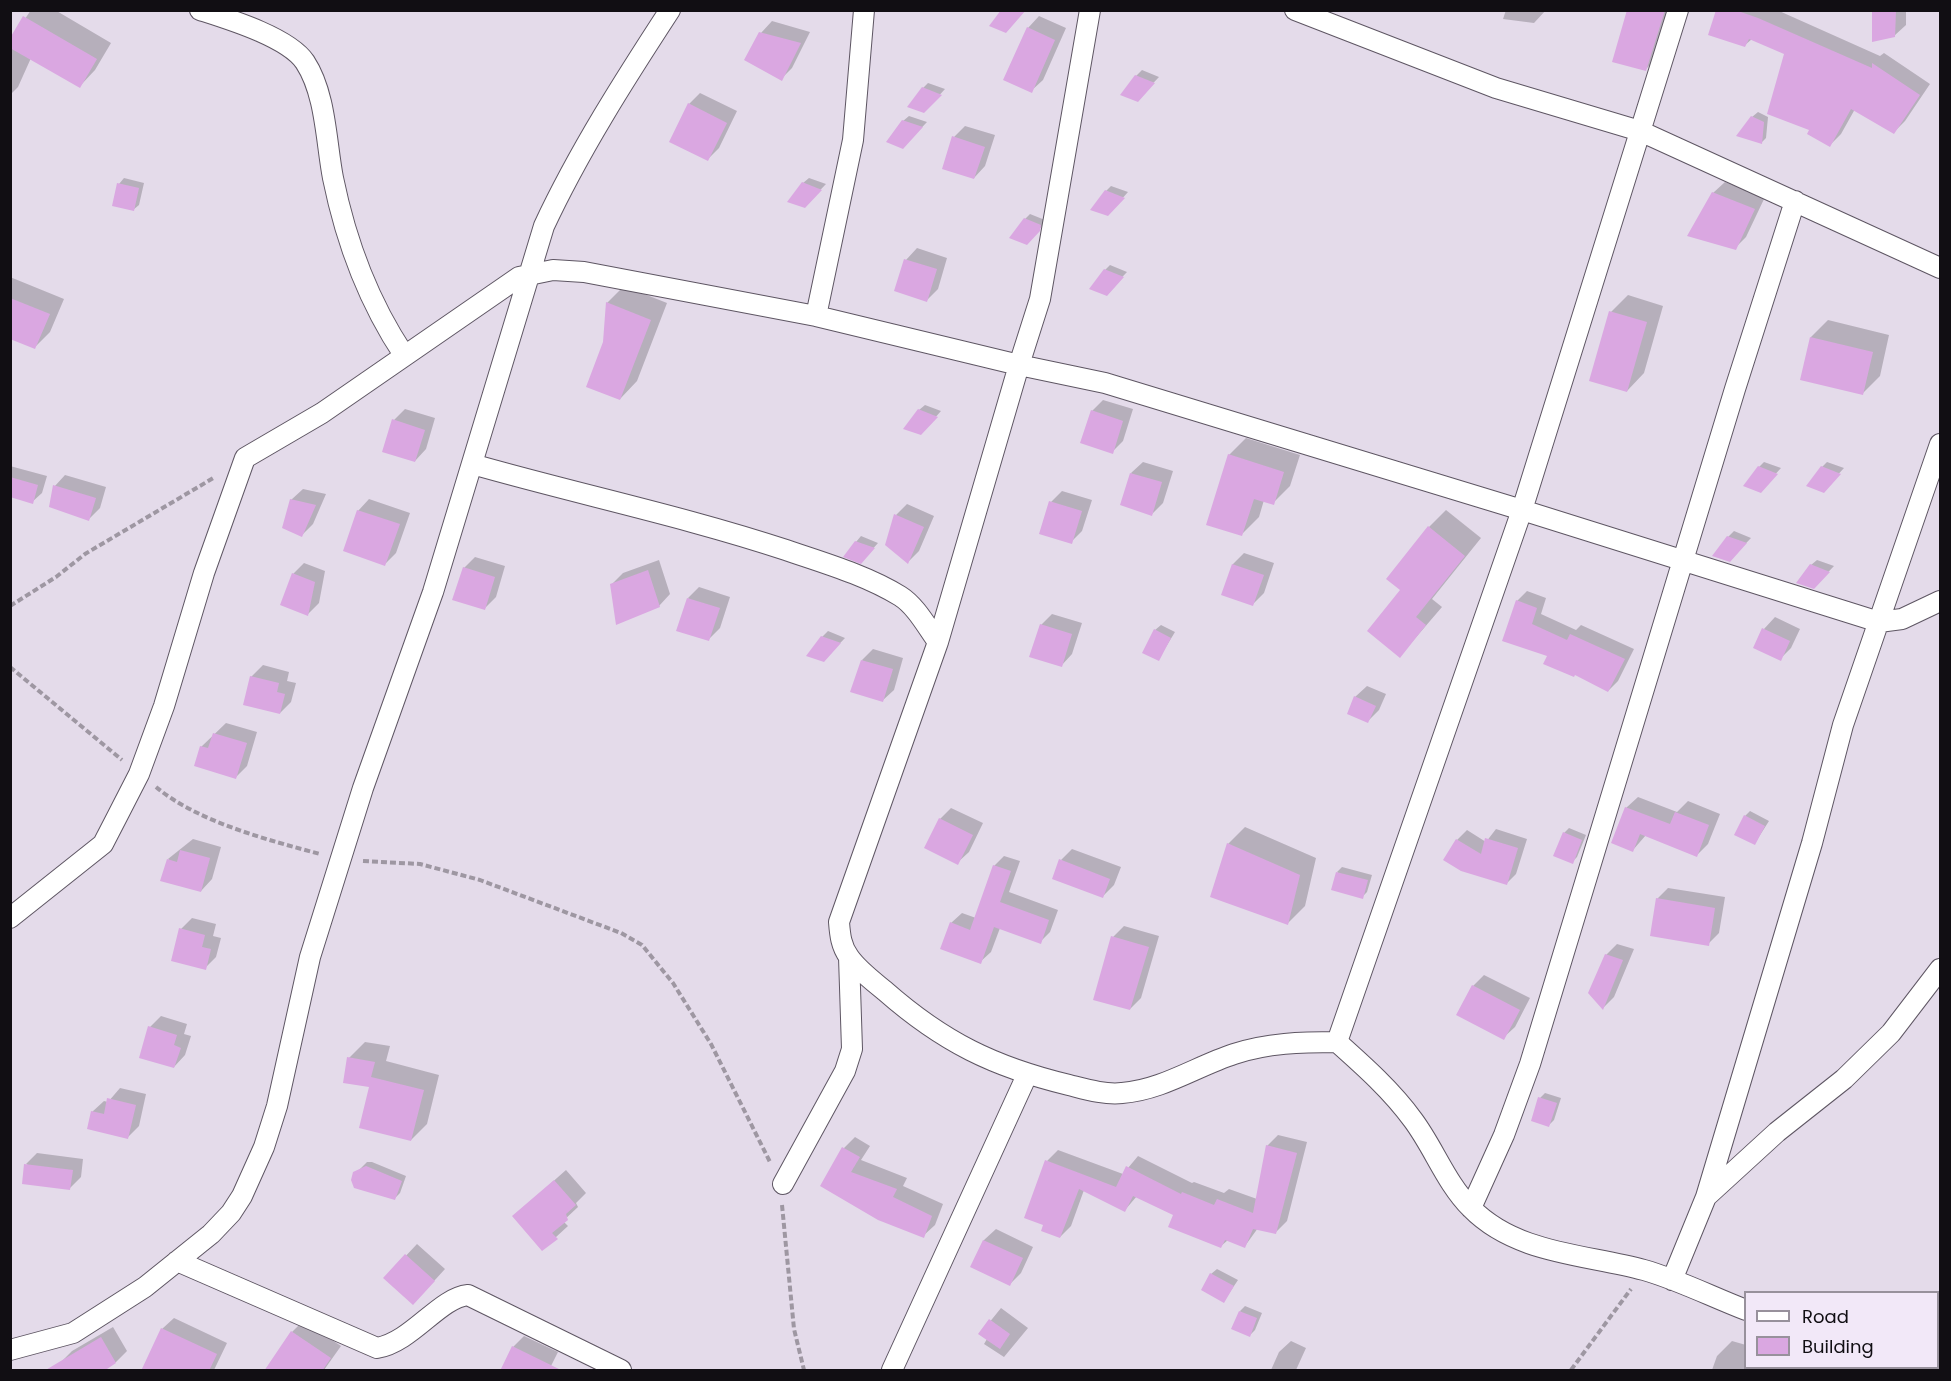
<!DOCTYPE html>
<style>
body{margin:0}
#map{position:relative;width:1951px;height:1381px;overflow:hidden;background:#e4dbea;font-family:Poppins,sans-serif}
canvas{display:block}
.frame{position:absolute;inset:0;border:12px solid #110e13;pointer-events:none}
.legend{position:absolute;left:1744px;top:1291px;width:195px;height:78px;box-sizing:border-box;background:#f2e8f8;border:2px solid #98919c;margin:0;padding:8px 10px;list-style:none;font-size:18px;color:#110e13}
.legend li{display:flex;align-items:center;gap:12px;height:30px}
.legend b{width:30px;border:2px solid #98919c}
</style>
<div id="map">
<canvas width="1951" height="1381"></canvas>
<div class="frame"></div>
<ul class="legend">
<li><b style="height:8px;background:#fff"></b>Road</li>
<li><b style="height:16px;background:#daa7e1"></b>Building</li>
</ul>
</div>
<script>
const c = document.querySelector('canvas').getContext('2d');
c.lineJoin = 'round';
function fillPath(path, color) {
  c.fillStyle = color;
  c.fill(path, 'evenodd');
}
function stroke(path, color, width, dash) {
  c.strokeStyle = color;
  c.lineWidth = width;
  c.lineCap = dash ? 'butt' : 'round';
  c.setLineDash(dash || []);
  c.stroke(path);
}
fillPath(new Path2D(`
 M 31,10 L 55,10 L 111,43 L 95,70 L 80,86 L 31,58 L 18,87 L 10,95 L 10,41 Z
 M 1506,10 L 1546,10 L 1534,23 L 1503,19 Z
 M 1630,10 L 1676,10 L 1661,54 L 1646,69 Z
 M 1718,10 L 1777,10 L 1880,56 L 1884,53 L 1930,84 L 1905,121 L 1894,132 L 1855,109 L 1841,134 L 1830,145 L 1812,129 L 1786,53 L 1752,39 L 1745,45 Z
 M 1874,10 L 1906,10 L 1906,25 L 1894,36 Z
 M 1039,16 L 1066,28 L 1043,80 L 1031,91 L 1028,28 Z
 M 772,21 L 810,32 L 792,68 L 781,79 L 761,33 Z
 M 1142,70 L 1159,77 L 1137,100 L 1136,76 Z
 M 928,83 L 945,89 L 924,112 L 923,88 Z
 M 700,93 L 737,111 L 719,148 L 708,159 L 689,104 Z
 M 1758,112 L 1768,117 L 1766,138 L 1761,143 L 1752,117 Z
 M 909,116 L 927,122 L 908,142 L 903,121 Z
 M 965,126 L 995,135 L 985,166 L 974,178 L 954,137 Z
 M 124,178 L 144,183 L 139,205 L 133,210 L 119,184 Z
 M 809,178 L 826,184 L 804,207 L 803,183 Z
 M 1725,182 L 1765,197 L 1746,237 L 1735,248 L 1713,193 Z
 M 1111,186 L 1128,192 L 1113,209 L 1106,191 Z
 M 1030,214 L 1045,220 L 1044,224 L 1026,243 L 1025,219 Z
 M 917,248 L 947,258 L 938,289 L 927,300 L 896,290 L 906,260 Z
 M 1110,265 L 1127,272 L 1106,294 L 1105,270 Z
 M 10,277 L 64,299 L 50,332 L 35,347 L 10,337 Z
 M 624,286 L 667,303 L 637,381 L 620,399 L 605,343 L 607,303 Z
 M 1628,295 L 1663,306 L 1644,373 L 1627,391 L 1611,312 Z
 M 1828,320 L 1889,335 L 1880,376 L 1863,393 L 1802,379 L 1811,337 Z
 M 1103,400 L 1133,409 L 1123,441 L 1112,452 L 1092,411 Z
 M 925,405 L 941,411 L 926,428 L 919,410 Z
 M 405,409 L 435,418 L 426,449 L 415,461 L 394,420 Z
 M 1246,438 L 1300,455 L 1290,486 L 1273,503 L 1264,500 L 1259,517 L 1242,534 L 1229,455 Z
 M 1143,462 L 1173,471 L 1163,503 L 1152,514 L 1131,473 Z
 M 1764,462 L 1781,468 L 1760,491 L 1759,467 Z
 M 1827,462 L 1844,468 L 1823,491 L 1822,467 Z
 M 10,466 L 47,476 L 42,493 L 32,502 L 10,496 Z
 M 65,475 L 106,487 L 100,508 L 89,519 L 54,487 Z
 M 303,489 L 326,494 L 313,524 L 302,535 L 291,500 Z
 M 1062,491 L 1092,500 L 1082,531 L 1071,542 L 1051,502 Z
 M 369,499 L 410,513 L 396,553 L 385,564 L 358,511 Z
 M 907,504 L 934,516 L 919,551 L 908,562 L 896,515 Z
 M 1446,510 L 1481,538 L 1432,599 L 1442,607 L 1400,656 L 1402,589 L 1429,527 Z
 M 1734,531 L 1751,538 L 1729,561 L 1728,537 Z
 M 861,536 L 878,543 L 861,562 L 856,542 Z
 M 1244,553 L 1274,563 L 1264,593 L 1253,604 L 1223,594 L 1233,564 Z
 M 475,557 L 505,566 L 496,597 L 484,609 L 464,568 Z
 M 659,560 L 670,594 L 659,606 L 612,584 L 623,573 Z
 M 1817,560 L 1834,566 L 1814,587 L 1811,565 Z
 M 304,563 L 325,571 L 319,603 L 308,614 L 293,574 Z
 M 699,587 L 730,597 L 720,628 L 709,639 L 688,598 Z
 M 1527,591 L 1546,598 L 1541,614 L 1576,630 L 1581,625 L 1634,649 L 1618,681 L 1608,691 L 1549,655 L 1517,601 Z
 M 1052,614 L 1082,623 L 1072,654 L 1061,666 L 1041,625 Z
 M 1775,617 L 1800,629 L 1791,648 L 1780,659 L 1755,647 L 1764,629 Z
 M 1161,625 L 1175,632 L 1158,660 L 1155,630 Z
 M 828,631 L 845,638 L 823,661 L 822,637 Z
 M 873,649 L 903,658 L 894,690 L 882,701 L 862,660 Z
 M 263,665 L 289,672 L 287,681 L 296,683 L 291,702 L 280,713 L 251,677 Z
 M 1367,686 L 1386,694 L 1379,710 L 1368,721 L 1355,697 Z
 M 226,723 L 257,732 L 247,766 L 236,777 L 201,747 Z
 M 1638,797 L 1677,812 L 1688,801 L 1720,814 L 1708,844 L 1697,855 L 1646,835 L 1633,850 L 1626,808 Z
 M 951,808 L 983,823 L 969,852 L 957,863 L 940,819 Z
 M 1750,811 L 1769,821 L 1755,843 L 1745,816 Z
 M 1245,827 L 1316,858 L 1305,906 L 1288,923 L 1228,844 Z
 M 1569,828 L 1586,835 L 1577,857 L 1572,862 L 1564,833 Z
 M 1496,829 L 1527,839 L 1516,874 L 1507,883 L 1457,840 L 1467,830 L 1486,842 Z
 M 193,839 L 221,847 L 212,879 L 201,891 L 168,859 Z
 M 1072,849 L 1121,867 L 1114,885 L 1103,896 L 1061,860 Z
 M 1004,856 L 1020,861 L 1009,892 L 1058,910 L 1050,932 L 1040,942 L 1000,928 L 991,952 L 980,962 L 951,923 L 962,913 L 976,918 L 994,866 Z
 M 1342,867 L 1372,875 L 1367,892 L 1362,897 L 1337,872 Z
 M 1668,888 L 1725,897 L 1719,933 L 1708,944 L 1657,899 Z
 M 192,918 L 216,924 L 213,936 L 221,938 L 216,957 L 205,968 L 181,929 Z
 M 1124,926 L 1159,936 L 1141,998 L 1130,1009 L 1113,937 Z
 M 1617,944 L 1634,949 L 1614,997 L 1603,1008 L 1606,955 Z
 M 1484,975 L 1530,998 L 1515,1027 L 1503,1038 L 1473,986 Z
 M 161,1016 L 187,1024 L 184,1034 L 191,1036 L 185,1055 L 174,1067 L 150,1027 Z
 M 365,1042 L 390,1046 L 386,1061 L 439,1075 L 427,1124 L 411,1140 L 349,1058 Z
 M 120,1088 L 146,1094 L 139,1126 L 128,1137 L 92,1112 L 104,1101 L 108,1102 Z
 M 1545,1093 L 1561,1098 L 1554,1120 L 1549,1125 L 1540,1098 Z
 M 1278,1135 L 1307,1142 L 1287,1221 L 1276,1232 L 1258,1228 L 1245,1246 L 1228,1240 L 1221,1246 L 1175,1215 L 1137,1196 L 1125,1210 L 1084,1190 L 1071,1226 L 1060,1237 L 1045,1225 L 1047,1161 L 1058,1150 L 1123,1174 L 1138,1156 L 1192,1183 L 1194,1182 L 1224,1193 L 1229,1189 L 1257,1199 L 1267,1146 Z
 M 855,1137 L 870,1146 L 861,1160 L 907,1178 L 903,1186 L 943,1204 L 935,1225 L 923,1236 L 822,1186 L 844,1148 Z
 M 37,1153 L 83,1159 L 81,1177 L 70,1188 L 26,1164 Z
 M 367,1162 L 372,1162 L 406,1176 L 400,1193 L 395,1198 L 371,1190 L 358,1189 L 353,1184 L 353,1176 Z
 M 566,1170 L 586,1193 L 576,1203 L 578,1207 L 563,1221 L 568,1226 L 543,1249 L 514,1216 Z
 M 996,1229 L 1033,1247 L 1021,1273 L 1010,1284 L 972,1267 L 984,1240 Z
 M 417,1244 L 445,1269 L 424,1292 L 385,1278 Z
 M 1217,1269 L 1238,1280 L 1224,1301 L 1211,1274 Z
 M 1245,1306 L 1262,1313 L 1255,1330 L 1250,1335 L 1240,1311 Z
 M 1001,1308 L 1028,1328 L 1004,1357 L 984,1344 L 987,1339 L 980,1334 Z
 M 174,1318 L 227,1343 L 214,1370 L 157,1370 L 162,1329 Z
 M 303,1321 L 341,1346 L 324,1370 L 281,1370 L 292,1332 Z
 M 113,1327 L 127,1351 L 116,1362 L 101,1370 L 61,1362 L 72,1351 Z
 M 524,1336 L 558,1352 L 549,1370 L 513,1347 Z
 M 1291,1341 L 1306,1348 L 1296,1370 L 1271,1370 L 1279,1352 Z
 M 1732,1341 L 1746,1345 L 1746,1368 L 1786,1368 L 1785,1370 L 1712,1370 L 1717,1356 Z`), '#0003');
fillPath(new Path2D(`
 M 1001,10 L 1026,10 L 1006,33 L 989,26 Z
 M 1627,10 L 1665,10 L 1646,71 L 1612,62 Z
 M 1716,10 L 1735,10 L 1758,18 L 1872,68 L 1872,63 L 1920,95 L 1894,134 L 1851,109 L 1830,147 L 1807,134 L 1809,130 L 1767,114 L 1784,54 L 1749,39 L 1745,47 L 1708,35 Z
 M 1872,10 L 1896,10 L 1895,37 L 1872,42 Z
 M 23,16 L 97,59 L 80,88 L 10,48 L 10,38 Z
 M 1027,27 L 1055,40 L 1032,93 L 1003,80 Z
 M 759,32 L 801,43 L 782,81 L 744,60 Z
 M 1135,75 L 1155,83 L 1138,102 L 1120,95 Z
 M 922,87 L 942,95 L 924,113 L 907,107 Z
 M 688,103 L 727,123 L 708,161 L 669,142 Z
 M 1751,116 L 1764,122 L 1762,144 L 1736,136 Z
 M 902,120 L 923,127 L 903,149 L 886,142 Z
 M 952,136 L 985,147 L 974,179 L 942,169 Z
 M 802,182 L 822,190 L 805,208 L 787,202 Z
 M 117,183 L 139,188 L 134,211 L 112,206 Z
 M 1105,190 L 1125,198 L 1108,216 L 1090,210 Z
 M 1712,192 L 1755,209 L 1736,250 L 1687,236 Z
 M 1024,218 L 1041,225 L 1040,231 L 1027,245 L 1009,238 Z
 M 904,259 L 937,269 L 927,302 L 894,291 Z
 M 1104,269 L 1124,277 L 1107,296 L 1089,289 Z
 M 10,298 L 50,314 L 35,349 L 10,339 Z
 M 606,302 L 651,320 L 620,400 L 586,387 L 603,342 Z
 M 1609,311 L 1647,322 L 1627,392 L 1589,381 Z
 M 1810,337 L 1873,352 L 1863,395 L 1800,380 Z
 M 918,409 L 938,417 L 921,435 L 903,429 Z
 M 1091,410 L 1123,421 L 1113,454 L 1080,443 Z
 M 392,419 L 425,430 L 415,462 L 382,452 Z
 M 1228,454 L 1284,472 L 1274,505 L 1254,499 L 1242,536 L 1206,525 Z
 M 1758,466 L 1778,474 L 1761,493 L 1743,486 Z
 M 1821,466 L 1841,474 L 1824,493 L 1806,486 Z
 M 1130,473 L 1162,482 L 1152,516 L 1120,505 Z
 M 10,477 L 38,485 L 33,504 L 10,497 Z
 M 53,485 L 96,498 L 89,521 L 49,507 Z
 M 290,499 L 316,505 L 302,537 L 282,528 Z
 M 1049,501 L 1082,511 L 1072,544 L 1039,534 Z
 M 357,510 L 400,524 L 385,566 L 343,551 Z
 M 894,514 L 924,527 L 908,564 L 885,545 Z
 M 1428,526 L 1465,556 L 1416,617 L 1426,625 L 1400,658 L 1367,631 L 1400,590 L 1386,579 Z
 M 1727,536 L 1747,543 L 1730,562 L 1712,556 Z
 M 855,541 L 875,548 L 861,564 L 843,557 Z
 M 1232,564 L 1264,575 L 1253,606 L 1221,595 Z
 M 1810,564 L 1830,572 L 1814,589 L 1796,583 Z
 M 463,567 L 495,577 L 485,610 L 452,600 Z
 M 648,570 L 660,607 L 616,625 L 610,584 Z
 M 292,573 L 315,582 L 308,616 L 280,605 Z
 M 687,598 L 720,608 L 709,641 L 676,631 Z
 M 1516,600 L 1537,608 L 1532,624 L 1567,640 L 1570,634 L 1625,659 L 1608,692 L 1575,675 L 1574,677 L 1543,664 L 1547,656 L 1502,641 Z
 M 1040,624 L 1072,634 L 1062,667 L 1029,657 Z
 M 1762,628 L 1790,641 L 1781,661 L 1753,648 Z
 M 1154,629 L 1171,638 L 1159,661 L 1142,653 Z
 M 821,636 L 841,643 L 824,662 L 806,656 Z
 M 861,660 L 893,669 L 883,702 L 850,692 Z
 M 250,676 L 279,683 L 277,692 L 285,694 L 280,714 L 243,705 Z
 M 1354,696 L 1376,706 L 1368,723 L 1347,714 Z
 M 213,733 L 247,743 L 236,779 L 194,766 L 200,746 L 208,748 Z
 M 1625,807 L 1670,824 L 1675,812 L 1709,825 L 1697,857 L 1640,834 L 1633,852 L 1611,843 Z
 M 1744,815 L 1765,826 L 1755,845 L 1734,835 Z
 M 939,818 L 973,835 L 958,865 L 924,848 Z
 M 1563,832 L 1582,840 L 1573,864 L 1553,856 Z
 M 1485,838 L 1518,848 L 1507,885 L 1461,871 L 1443,860 L 1456,839 L 1481,854 Z
 M 1227,843 L 1300,875 L 1288,925 L 1210,897 Z
 M 180,850 L 210,858 L 201,892 L 160,881 L 167,859 L 177,862 Z
 M 1059,859 L 1110,879 L 1103,898 L 1052,879 Z
 M 993,865 L 1011,871 L 1000,902 L 1049,920 L 1041,944 L 994,927 L 981,964 L 940,949 L 950,922 L 970,930 Z
 M 1336,872 L 1368,880 L 1363,899 L 1331,890 Z
 M 1656,898 L 1715,908 L 1709,946 L 1650,936 Z
 M 179,928 L 205,935 L 202,947 L 211,949 L 206,970 L 171,961 Z
 M 1111,936 L 1149,947 L 1130,1010 L 1093,1000 Z
 M 1605,954 L 1623,960 L 1603,1010 L 1588,993 Z
 M 1472,985 L 1520,1010 L 1504,1040 L 1456,1015 Z
 M 148,1026 L 177,1035 L 174,1045 L 181,1048 L 174,1068 L 139,1058 Z
 M 347,1057 L 375,1062 L 371,1077 L 424,1090 L 411,1141 L 359,1128 L 369,1087 L 343,1083 Z
 M 1538,1097 L 1557,1103 L 1549,1127 L 1531,1121 Z
 M 107,1098 L 136,1105 L 128,1139 L 87,1129 L 91,1111 L 104,1114 Z
 M 1266,1145 L 1297,1153 L 1276,1234 L 1253,1229 L 1245,1248 L 1225,1240 L 1221,1248 L 1168,1227 L 1173,1215 L 1133,1196 L 1125,1212 L 1079,1189 L 1060,1238 L 1041,1231 L 1043,1225 L 1024,1218 L 1045,1160 L 1116,1187 L 1126,1166 L 1181,1194 L 1182,1192 L 1214,1205 L 1217,1199 L 1253,1213 Z
 M 842,1147 L 860,1157 L 851,1172 L 897,1189 L 893,1197 L 932,1216 L 924,1238 L 878,1220 L 820,1186 Z
 M 24,1164 L 73,1170 L 70,1190 L 22,1184 Z
 M 366,1166 L 402,1181 L 395,1200 L 354,1188 L 351,1180 L 353,1172 Z
 M 554,1180 L 576,1205 L 566,1214 L 568,1220 L 552,1233 L 558,1239 L 542,1251 L 512,1216 Z
 M 983,1240 L 1023,1258 L 1010,1286 L 970,1267 Z
 M 405,1254 L 435,1281 L 413,1305 L 383,1278 Z
 M 1210,1273 L 1234,1286 L 1224,1303 L 1201,1290 Z
 M 1239,1311 L 1257,1318 L 1250,1337 L 1231,1329 Z
 M 989,1319 L 1010,1334 L 1000,1349 L 978,1334 Z
 M 161,1328 L 217,1354 L 209,1371 L 141,1371 Z
 M 291,1331 L 331,1358 L 322,1371 L 264,1371 Z
 M 101,1337 L 116,1363 L 104,1371 L 44,1371 Z
 M 512,1346 L 563,1371 L 500,1371 Z`), '#daa7e1');
const street = new Path2D(`
 M 200,10 C 228,19 288,37 305,62 C 326,94 326,142 333,178 C 346,242 368,301 404,355
 M 1090,10 L 1040,299 L 1019,365 L 1105,383 L 1522,510 L 1879,622 L 1902,619 L 1940,601
 M 1295,10 L 1496,88 L 1640,131 L 1940,268
 M 816,316 L 853,140 L 864,10
 M 472,464 C 577,494 683,516 786,550 C 824,563 866,575 900,596 C 916,606 927,627 938,642
 M 10,918 L 103,844 L 119,813 L 139,774 L 164,706 L 204,573 L 245,458 L 322,413 L 519,277 L 553,270 L 584,272 L 816,316 L 1019,365 L 938,642 L 839,922 C 840,935 841,946 849,957 C 858,970 873,981 885,991 C 943,1042 994,1067 1069,1085 C 1085,1089 1105,1095 1122,1093 C 1162,1090 1197,1066 1234,1054 C 1267,1043 1302,1042 1337,1042 C 1364,1066 1392,1091 1413,1120 C 1434,1148 1446,1183 1471,1208 C 1516,1254 1585,1254 1644,1270 C 1679,1280 1712,1297 1746,1310
 M 1337,1042 L 1522,510 L 1678,10
 M 783,1184 L 845,1071 L 852,1049 L 849,957
 M 1707,1196 L 1777,1132 L 1844,1079 L 1891,1033 L 1940,969
 M 1471,1208 L 1504,1135 L 1530,1064 L 1735,389 L 1795,201
 M 177,1261 L 377,1348 C 412,1342 439,1298 468,1295 L 621,1370
 M 1672,1280 L 1706,1197 L 1812,843 L 1843,725 L 1940,444
 M 10,1350 L 73,1333 L 145,1287 L 211,1234 L 231,1213 L 242,1196 L 264,1147 L 277,1106 L 310,957 L 363,788 L 433,592 L 544,226 C 579,151 625,79 670,10
 M 1895,1368 L 1903,1370
 M 892,1370 L 1027,1075`);
stroke(street, '#5e5663', 22);
stroke(new Path2D(`
 M 10,606 L 56,577 L 85,554 L 215,477
 M 10,667 L 122,760
 M 156,787 C 198,822 268,840 320,854
 M 363,861 L 420,864 L 480,880 L 621,933 L 642,945 L 673,983 L 711,1044 L 770,1162
 M 782,1205 L 794,1329 L 804,1370
 M 1571,1370 L 1631,1289`), '#9e97a2', 4, [6, 3]);
stroke(street, '#fff', 20);
</script>
